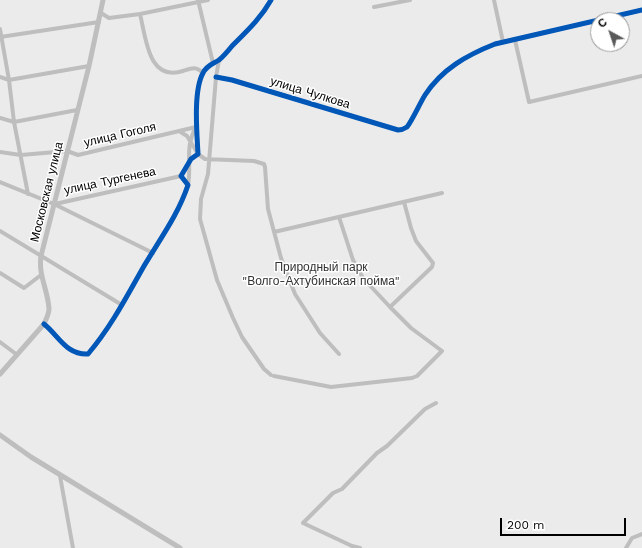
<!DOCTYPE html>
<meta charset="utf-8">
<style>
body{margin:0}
#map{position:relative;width:642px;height:548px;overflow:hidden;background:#fff;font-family:"Work Sans",sans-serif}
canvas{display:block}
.north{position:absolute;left:590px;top:12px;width:40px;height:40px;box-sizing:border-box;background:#fff;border:1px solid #999;border-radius:50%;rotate:320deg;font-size:11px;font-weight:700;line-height:16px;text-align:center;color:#000}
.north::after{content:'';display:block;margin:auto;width:14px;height:18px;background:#595959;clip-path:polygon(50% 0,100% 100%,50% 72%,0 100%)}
.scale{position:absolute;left:500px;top:518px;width:126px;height:18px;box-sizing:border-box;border:2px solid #000;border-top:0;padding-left:5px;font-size:12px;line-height:14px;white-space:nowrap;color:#000;-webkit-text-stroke:3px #fff;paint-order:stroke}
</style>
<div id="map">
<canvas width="642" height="548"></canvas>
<div class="north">С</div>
<div class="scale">200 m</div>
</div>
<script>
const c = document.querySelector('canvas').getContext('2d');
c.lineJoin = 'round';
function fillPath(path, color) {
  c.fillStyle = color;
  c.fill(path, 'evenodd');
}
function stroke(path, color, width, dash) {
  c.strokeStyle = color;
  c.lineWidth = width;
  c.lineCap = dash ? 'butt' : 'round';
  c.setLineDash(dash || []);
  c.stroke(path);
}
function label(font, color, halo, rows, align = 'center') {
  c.font = font + ' "Work Sans",sans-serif';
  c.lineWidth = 3;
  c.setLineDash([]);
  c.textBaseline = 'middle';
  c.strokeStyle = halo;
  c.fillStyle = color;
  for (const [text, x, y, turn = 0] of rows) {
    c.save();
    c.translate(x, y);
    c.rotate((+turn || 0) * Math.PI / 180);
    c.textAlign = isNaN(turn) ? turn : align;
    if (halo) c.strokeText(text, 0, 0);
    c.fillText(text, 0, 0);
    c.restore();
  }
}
fillPath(new Path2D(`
 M 0,0 L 642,0 L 642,548 L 0,548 ZM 598,20 L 622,20 L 622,44 L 598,44 Z`), '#ebebeb');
stroke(new Path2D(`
 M 198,0 L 213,63
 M 494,0 L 503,42
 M 374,7 L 410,0
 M 101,13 L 109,18 L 140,14 L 208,0
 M 140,14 C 146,38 148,82 183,71 C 192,68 196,66 203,73
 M 0,29 L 9,80 L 14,122 L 28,194
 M 0,37 L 99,22
 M 515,40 L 529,102 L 642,76
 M 219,60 L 216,77 L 208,174 L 201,199 L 200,219 L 217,280 L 233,318 L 242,337 L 264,369 L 271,375
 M 0,77 L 9,80 L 89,66
 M 216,77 L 232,80 L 398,130 C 402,130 404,129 407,127 C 412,121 420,103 425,95 C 442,69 467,55 495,44 L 642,10
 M 0,118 L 14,122 L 77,110
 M 179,131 L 187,136 L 198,154 L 205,159 L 254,161 L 264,164 L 265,167 L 268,209 L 281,258 L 295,294 L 320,333 L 339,354
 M 0,152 L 21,155 L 67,151 L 78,155 L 196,127
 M 0,182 L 54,204 L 153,253
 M 188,185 C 192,163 184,149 196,127
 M 55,204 L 181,176
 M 0,231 L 122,305
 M 274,232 L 442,193
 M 0,273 L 24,288 L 41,275
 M 390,307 L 432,267 L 433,263 L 416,241 L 411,228 L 404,202
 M 44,324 C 59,336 66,355 88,354 C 111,327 127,296 144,266 C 160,239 178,215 188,185 L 181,176 L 191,159 L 198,154 C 197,134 193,91 203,73 C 207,65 213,64 219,60 C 224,56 228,51 232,46 C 247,31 261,18 271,0
 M 0,342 L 16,354
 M 274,376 L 331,387 L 412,378 L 417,376 L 442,351 L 411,328 L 390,307 L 363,278 L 353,260 L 339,217
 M 60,476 L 73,548
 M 360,548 L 352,546 L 303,523 L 333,493 L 342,489 L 377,453 L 387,446 L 425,409 L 436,403
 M 626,548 L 632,538 L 642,534`), '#bebebe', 4);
stroke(new Path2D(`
 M 0,374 L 44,324 C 46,319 49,314 49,309 C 48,290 38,275 41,256 L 89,66 L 103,0
 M 0,435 L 31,457 L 180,548`), '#bebebe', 5);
stroke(new Path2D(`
 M 216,77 L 232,80 L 398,130 C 402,130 404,129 407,127 C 412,121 420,103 425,95 C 442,69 467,55 495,44 L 642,10
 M 44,324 C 59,336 66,355 88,354 C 111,327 127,296 144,266 C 160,239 178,215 188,185 L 181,176 L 191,159 L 198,154 C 197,134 193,91 203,73 C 207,65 213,64 219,60 C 224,56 228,51 232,46 C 247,31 261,18 271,0`), '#0057b8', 5);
label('12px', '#000', '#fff', [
 ["улица Чулкова",310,93,17],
 ["улица Гоголя",120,135,-13],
 ["улица Тургенева",110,181,-12],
 ["Московская улица",47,192,-76]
]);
label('12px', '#323232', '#fff', [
 ["Природный парк",321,267],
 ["\"Волго-Ахтубинская пойма\"",321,281]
]);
</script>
